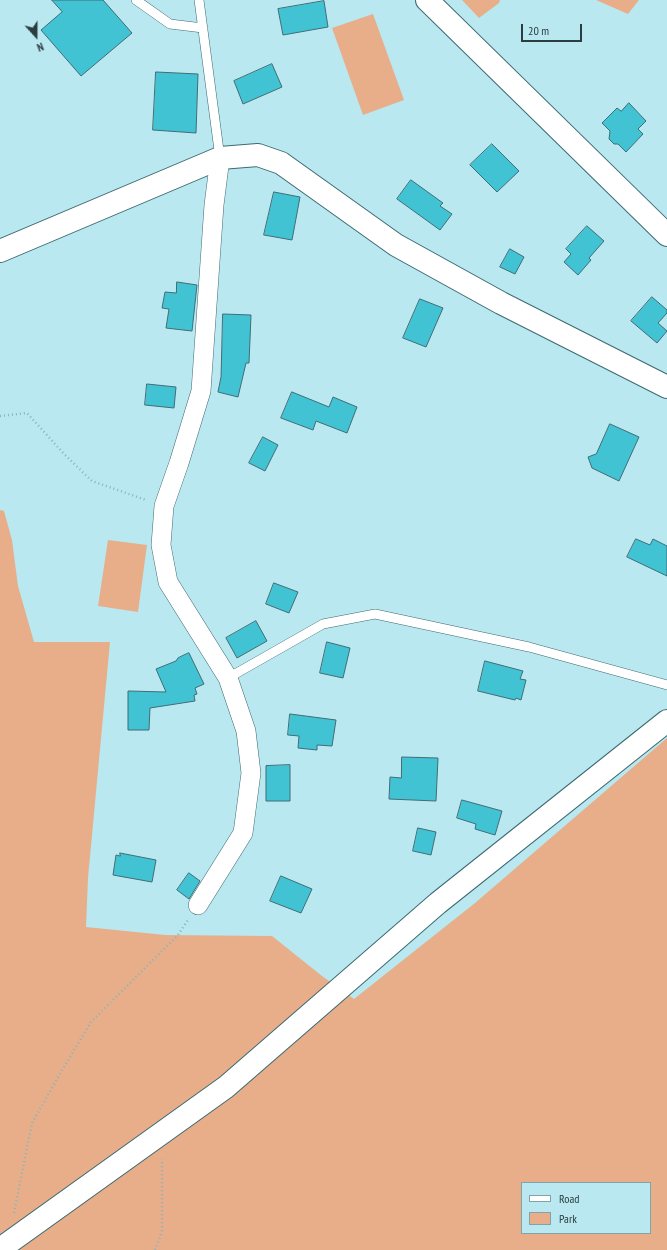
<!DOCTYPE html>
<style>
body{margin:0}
#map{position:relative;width:667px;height:1250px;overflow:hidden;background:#b9e8f0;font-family:"PT Sans Narrow",sans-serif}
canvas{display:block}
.legend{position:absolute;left:521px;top:1182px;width:130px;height:52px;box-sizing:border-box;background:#b9e8f0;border:1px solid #80a4a9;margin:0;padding:5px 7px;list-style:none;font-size:12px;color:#2a3d3f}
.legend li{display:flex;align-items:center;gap:8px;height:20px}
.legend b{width:20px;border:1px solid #80a4a9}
.north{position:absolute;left:16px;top:16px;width:40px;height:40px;-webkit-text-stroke:3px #b9e8f0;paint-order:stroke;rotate:159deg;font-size:11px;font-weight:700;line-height:16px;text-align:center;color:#2a3d3f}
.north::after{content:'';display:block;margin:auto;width:14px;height:18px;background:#2a3d3f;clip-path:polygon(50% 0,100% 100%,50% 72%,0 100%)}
.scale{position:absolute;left:521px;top:24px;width:61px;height:18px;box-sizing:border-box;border:2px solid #2a3d3f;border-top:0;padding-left:5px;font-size:12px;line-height:14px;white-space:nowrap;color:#2a3d3f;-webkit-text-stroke:3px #b9e8f0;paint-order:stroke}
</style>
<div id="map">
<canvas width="667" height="1250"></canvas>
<ul class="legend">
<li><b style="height:5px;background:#fff"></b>Road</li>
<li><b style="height:11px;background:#e8ae8a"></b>Park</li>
</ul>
<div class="north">N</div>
<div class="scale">20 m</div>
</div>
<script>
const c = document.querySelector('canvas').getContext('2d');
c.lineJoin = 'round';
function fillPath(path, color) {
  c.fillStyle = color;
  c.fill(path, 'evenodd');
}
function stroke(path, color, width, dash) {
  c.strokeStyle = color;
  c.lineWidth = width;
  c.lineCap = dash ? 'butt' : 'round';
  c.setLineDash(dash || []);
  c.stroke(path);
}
fillPath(new Path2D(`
 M 462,0 L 500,0 L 499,3 L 479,18 Z
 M 596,0 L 639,0 L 628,14 Z
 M 373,14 L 404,100 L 363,115 L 332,28 Z
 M 0,510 L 4,511 L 12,540 L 18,586 L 34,642 L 110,642 L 88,878 L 86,927 L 165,935 L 272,936 L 322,976 L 354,999 L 475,903 L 667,738 L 667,1250 L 0,1250 ZM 522,1183 L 650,1183 L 650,1233 L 522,1233 Z
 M 108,540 L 147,545 L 138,612 L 98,606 Z`), '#e8ae8a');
const building = new Path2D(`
 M 52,0 L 103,0 L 132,33 L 81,76 L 41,30 L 62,12 Z
 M 324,1 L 328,27 L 283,35 L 278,9 Z
 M 272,64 L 282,87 L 243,104 L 234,81 Z
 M 156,72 L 198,74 L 196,133 L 153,130 Z
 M 629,103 L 646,121 L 638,129 L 643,134 L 626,152 L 618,144 L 614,144 L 609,139 L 610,131 L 602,123 L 617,108 L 621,111 Z
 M 492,144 L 519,171 L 497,192 L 470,165 Z
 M 411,180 L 443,203 L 440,206 L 452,214 L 440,230 L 397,199 Z
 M 274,192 L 300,197 L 292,240 L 264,235 Z
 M 587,226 L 604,241 L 589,258 L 591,260 L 578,275 L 564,262 L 571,254 L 566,249 Z
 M 510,249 L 524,257 L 515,274 L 500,267 Z
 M 177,282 L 197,285 L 192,331 L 166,328 L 169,309 L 162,308 L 165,292 L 176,293 Z
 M 652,297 L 667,310 L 667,313 L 658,323 L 667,331 L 657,343 L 631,321 Z
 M 420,299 L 443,308 L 426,347 L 403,338 Z
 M 223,314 L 251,315 L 249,363 L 246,363 L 238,397 L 218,392 L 221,377 Z
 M 147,384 L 176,387 L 174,408 L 145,405 Z
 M 292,392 L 329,407 L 333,397 L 357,407 L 347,433 L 316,421 L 313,430 L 281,418 Z
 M 610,424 L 639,437 L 619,481 L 592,468 L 588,457 L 596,454 Z
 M 263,437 L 278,445 L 265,471 L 249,463 Z
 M 636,539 L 650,545 L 653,539 L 667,546 L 667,576 L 627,557 Z
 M 274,583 L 298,592 L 289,613 L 266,604 Z
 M 256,621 L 267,641 L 237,658 L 226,638 Z
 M 327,642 L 350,648 L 343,678 L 320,673 Z
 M 189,653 L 204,684 L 195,688 L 197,694 L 194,695 L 195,701 L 150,708 L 149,730 L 128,730 L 128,691 L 166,692 L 156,669 L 176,661 L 178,658 Z
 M 485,661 L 523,671 L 520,679 L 526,680 L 521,700 L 516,698 L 515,700 L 478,691 Z
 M 290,714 L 336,720 L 332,746 L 317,745 L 317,750 L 298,748 L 299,736 L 288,735 Z
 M 402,757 L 438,758 L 436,801 L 389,799 L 390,777 L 401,778 Z
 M 290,765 L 290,801 L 266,801 L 266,766 Z
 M 462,800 L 502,811 L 495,835 L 475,829 L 476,824 L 457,818 Z
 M 418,828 L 436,832 L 431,855 L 413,851 Z
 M 120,853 L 156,860 L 152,882 L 113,875 L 116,855 L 120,856 Z
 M 189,873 L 200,881 L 189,899 L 177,890 Z
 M 281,876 L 312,889 L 301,913 L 270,901 Z`);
fillPath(building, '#41c3d4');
stroke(building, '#416d74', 1);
const service = new Path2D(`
 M 136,0 L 170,24 L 203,28
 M 199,0 L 220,158
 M 228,678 L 323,624 L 375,614 L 529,647 L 667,685`);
const minor = new Path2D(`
 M 198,905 L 243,833 L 251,773 L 246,731 L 228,678 L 168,582 L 161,545 L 164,506 L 179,463 L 201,391 L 214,205 L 220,158`);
const tertiary = new Path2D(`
 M 427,0 L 667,235
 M 0,251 L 220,158 L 258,155 L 281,163 L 396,245 L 501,303 L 667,387
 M 0,1249 L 226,1087 L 438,903 L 667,721`);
stroke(service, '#3e6a71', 10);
stroke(minor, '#3e6a71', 20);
stroke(tertiary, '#3e6a71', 24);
stroke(new Path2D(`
 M 0,416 L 27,413 L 65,455 L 92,481 L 146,500
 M 14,1213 L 32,1123 L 61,1072 L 91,1022 L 178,935 L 188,920
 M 155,1250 L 162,1232 L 162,1159`), '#8cb3b9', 2.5, [1, 3]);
stroke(service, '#fff', 9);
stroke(minor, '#fff', 19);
stroke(tertiary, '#fff', 22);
</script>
